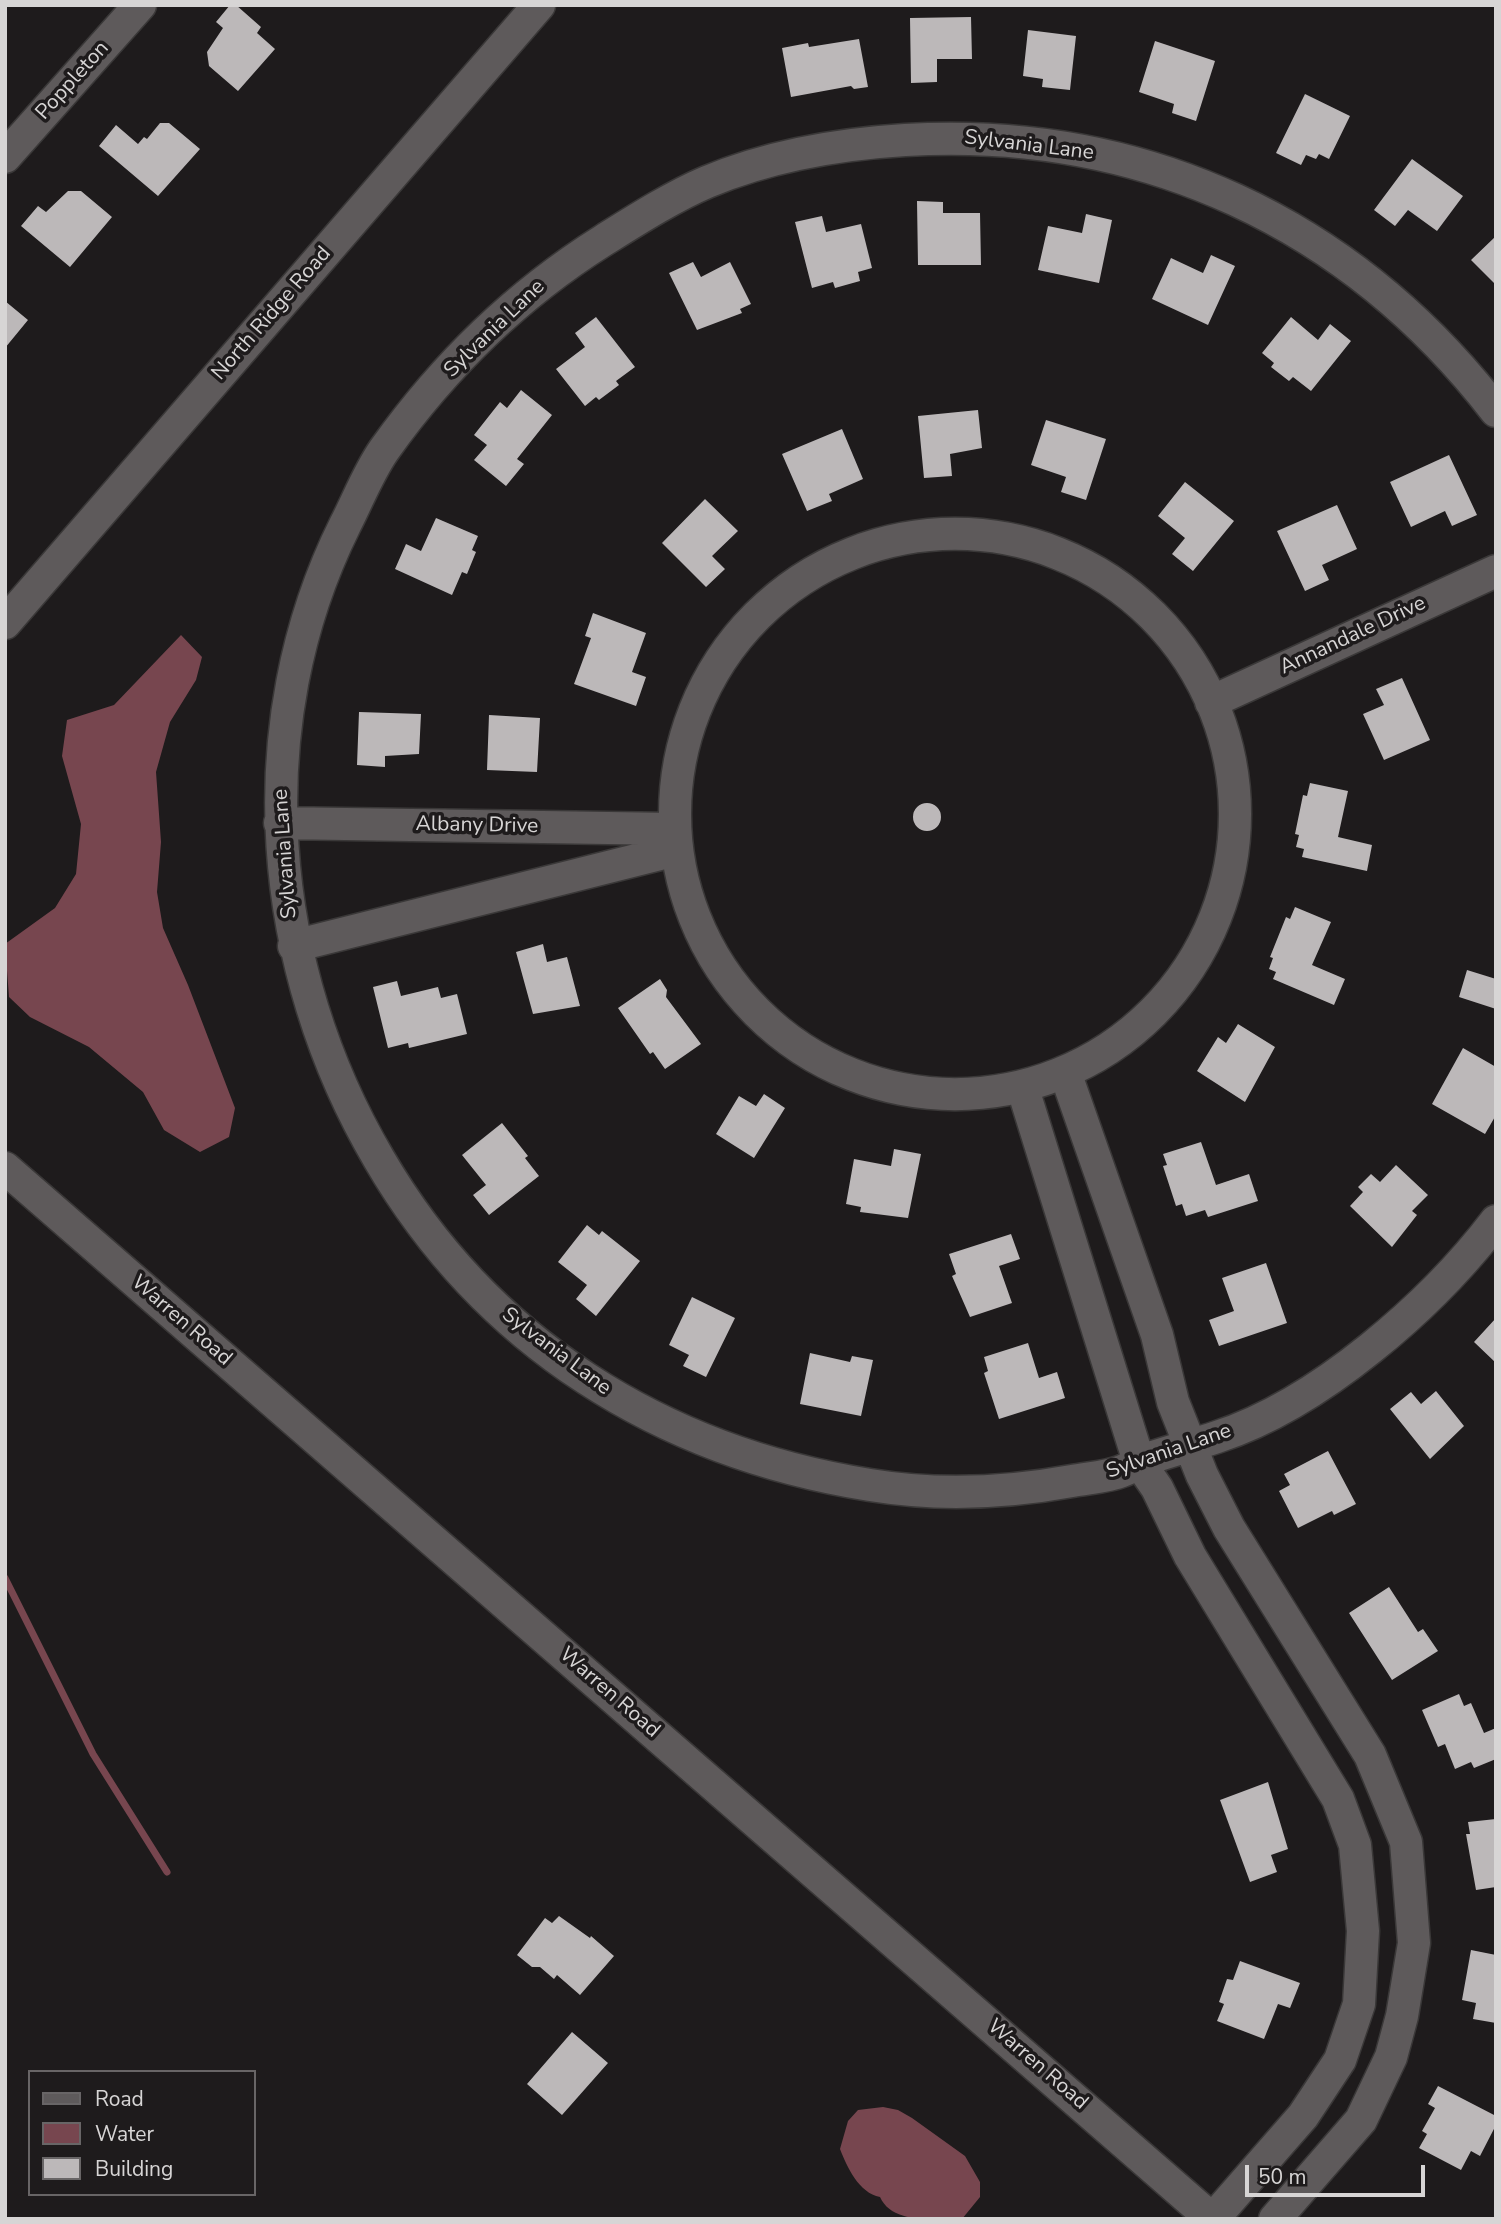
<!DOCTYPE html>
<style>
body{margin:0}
#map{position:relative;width:1501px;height:2224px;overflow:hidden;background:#1e1b1c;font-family:"Nunito Sans",sans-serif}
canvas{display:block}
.frame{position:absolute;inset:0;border:7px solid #d7d5d5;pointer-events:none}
.legend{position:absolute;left:28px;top:2070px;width:228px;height:126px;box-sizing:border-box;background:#1e1b1c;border:2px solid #686566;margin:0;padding:9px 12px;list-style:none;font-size:21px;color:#d7d5d5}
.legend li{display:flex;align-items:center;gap:14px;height:35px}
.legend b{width:35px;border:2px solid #686566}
.scale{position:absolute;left:1245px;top:2165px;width:180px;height:32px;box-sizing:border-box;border:4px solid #d7d5d5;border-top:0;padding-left:9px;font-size:21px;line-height:24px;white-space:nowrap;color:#d7d5d5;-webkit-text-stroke:5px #1e1b1c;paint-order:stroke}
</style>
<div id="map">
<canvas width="1501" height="2224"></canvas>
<div class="frame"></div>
<ul class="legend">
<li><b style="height:9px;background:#5e5a5b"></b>Road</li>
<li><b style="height:19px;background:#77464f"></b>Water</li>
<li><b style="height:19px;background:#bcb8b9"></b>Building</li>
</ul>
<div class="scale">50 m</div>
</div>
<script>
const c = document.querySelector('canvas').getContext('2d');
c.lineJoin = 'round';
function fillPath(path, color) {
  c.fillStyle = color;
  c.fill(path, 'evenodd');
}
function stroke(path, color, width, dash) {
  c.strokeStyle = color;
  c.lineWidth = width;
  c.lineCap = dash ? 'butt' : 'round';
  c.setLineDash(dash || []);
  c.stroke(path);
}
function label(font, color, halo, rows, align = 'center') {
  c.font = font + ' "Nunito Sans",sans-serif';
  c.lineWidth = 7;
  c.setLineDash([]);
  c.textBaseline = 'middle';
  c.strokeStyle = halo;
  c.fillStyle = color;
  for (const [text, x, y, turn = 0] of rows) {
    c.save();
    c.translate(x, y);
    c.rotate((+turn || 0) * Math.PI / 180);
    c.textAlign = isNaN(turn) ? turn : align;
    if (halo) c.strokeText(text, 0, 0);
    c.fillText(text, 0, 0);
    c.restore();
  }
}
fillPath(new Path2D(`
 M 181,635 L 202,657 L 196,680 L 170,722 L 156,772 L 161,842 L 157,892 L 163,928 L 188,985 L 235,1108 L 229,1137 L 200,1152 L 164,1130 L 143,1092 L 89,1047 L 30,1017 L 9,997 L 5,944 L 55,908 L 76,874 L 81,824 L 62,756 L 67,720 L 114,705 Z
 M 883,2107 L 898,2110 L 912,2118 L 965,2156 L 980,2182 L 980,2197 L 962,2219 C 933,2219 892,2224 880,2197 C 859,2193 847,2167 840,2149 L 848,2121 L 858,2110 Z`), '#77464f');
stroke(new Path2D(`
 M 5,1578 L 93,1754 L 167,1872`), '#77464f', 7);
fillPath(new Path2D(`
 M 230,5 L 236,5 L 261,27 L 257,33 L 275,49 L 238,91 L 209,66 L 207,52 L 223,28 L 216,22 Z
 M 971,17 L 972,59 L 937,59 L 937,82 L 911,83 L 910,18 Z
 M 1028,30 L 1076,36 L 1070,90 L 1042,87 L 1043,79 L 1023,76 Z
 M 859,39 L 868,87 L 854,89 L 851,86 L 791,97 L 782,48 L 808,43 L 809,47 Z
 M 1155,41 L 1215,61 L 1196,121 L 1172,113 L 1174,104 L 1139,92 Z
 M 1305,94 L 1350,116 L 1329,159 L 1319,154 L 1316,159 L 1306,155 L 1301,165 L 1276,153 Z
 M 160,123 L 169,123 L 200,149 L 158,196 L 99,146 L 116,125 L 138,144 L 144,137 L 147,139 Z
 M 1412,159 L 1463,196 L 1437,231 L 1408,210 L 1395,226 L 1374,210 Z
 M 68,191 L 81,191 L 112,217 L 70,267 L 21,226 L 38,206 L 46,212 Z
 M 917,201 L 943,202 L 943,213 L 980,213 L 981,265 L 918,265 Z
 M 1086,214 L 1112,220 L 1099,283 L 1038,270 L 1048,226 L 1082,233 Z
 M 822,216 L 826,232 L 861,224 L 872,268 L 858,272 L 860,281 L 835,288 L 833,282 L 812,288 L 795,222 Z
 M 1496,236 L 1496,285 L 1471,260 Z
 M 1211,255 L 1235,266 L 1208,325 L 1152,299 L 1171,258 L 1203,273 Z
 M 693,262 L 701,277 L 730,262 L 751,304 L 740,309 L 742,313 L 697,330 L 669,273 Z
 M 5,301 L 28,320 L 5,348 Z
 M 596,317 L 635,367 L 616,381 L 619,385 L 599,400 L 596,397 L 585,406 L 556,369 L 585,347 L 575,333 Z
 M 1291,317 L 1318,340 L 1330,324 L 1351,341 L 1311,391 L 1293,377 L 1289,381 L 1271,367 L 1274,363 L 1262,353 Z
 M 521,390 L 552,415 L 517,459 L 524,464 L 506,486 L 474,460 L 487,445 L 474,435 L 500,402 L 507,408 Z
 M 978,410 L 982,448 L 950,454 L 952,476 L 924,478 L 918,416 Z
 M 1046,420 L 1106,439 L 1086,500 L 1061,492 L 1066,477 L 1031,465 Z
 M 842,429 L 863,479 L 829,494 L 832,501 L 807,511 L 782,454 Z
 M 1449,455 L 1477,515 L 1452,526 L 1445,511 L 1411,527 L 1390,482 Z
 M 1185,482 L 1234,521 L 1193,571 L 1172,554 L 1185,538 L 1158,516 Z
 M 705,499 L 738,531 L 712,556 L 725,569 L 706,587 L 662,543 Z
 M 1337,505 L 1357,549 L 1322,565 L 1329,580 L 1305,591 L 1277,531 Z
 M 436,518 L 478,536 L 472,550 L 476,552 L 467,574 L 462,572 L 452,595 L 395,569 L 406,544 L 421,551 Z
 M 593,613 L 646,633 L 632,672 L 646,677 L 636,706 L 574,684 L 591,638 L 585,636 Z
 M 1402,678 L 1430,740 L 1384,760 L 1363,714 L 1384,705 L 1376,689 Z
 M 359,712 L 421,714 L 419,754 L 385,756 L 385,767 L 357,765 Z
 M 489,715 L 540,718 L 537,772 L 487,770 Z
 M 1310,783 L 1348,791 L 1338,837 L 1372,845 L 1367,871 L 1302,857 L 1304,849 L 1296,847 L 1299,835 L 1295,834 L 1303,795 L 1307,796 Z
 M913 817a14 14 0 1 1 28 0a14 14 0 1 1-28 0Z
 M 1295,907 L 1331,922 L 1312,965 L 1345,979 L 1334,1005 L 1273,979 L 1276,972 L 1269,969 L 1273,958 L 1270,957 L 1286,917 L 1290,919 Z
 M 543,944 L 547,962 L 567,957 L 580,1006 L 533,1014 L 516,952 Z
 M 1467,970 L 1496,979 L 1496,1009 L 1459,997 Z
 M 660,979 L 667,990 L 666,997 L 701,1044 L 665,1069 L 653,1052 L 650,1054 L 618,1008 Z
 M 397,981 L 401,996 L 438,987 L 441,998 L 457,994 L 467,1034 L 409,1048 L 408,1043 L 388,1048 L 373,987 Z
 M 1238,1024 L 1275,1047 L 1245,1102 L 1197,1071 L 1218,1037 L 1226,1043 Z
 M 1463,1048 L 1496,1067 L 1496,1115 L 1485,1134 L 1432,1104 Z
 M 764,1094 L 785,1108 L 754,1158 L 716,1134 L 739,1096 L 756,1106 Z
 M 502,1123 L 528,1156 L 525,1158 L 539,1176 L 489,1215 L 473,1195 L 486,1185 L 462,1155 Z
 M 1201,1142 L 1216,1185 L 1249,1174 L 1258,1201 L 1208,1217 L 1205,1210 L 1186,1216 L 1182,1204 L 1176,1206 L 1163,1166 L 1167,1165 L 1163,1154 Z
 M 894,1149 L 921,1154 L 908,1218 L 860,1212 L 861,1207 L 846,1204 L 854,1159 L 891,1166 Z
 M 1396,1165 L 1428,1195 L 1412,1211 L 1417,1215 L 1392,1247 L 1350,1206 L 1363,1192 L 1358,1187 L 1371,1174 L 1380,1182 Z
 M 587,1225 L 599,1235 L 602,1231 L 640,1261 L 596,1316 L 576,1299 L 587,1285 L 558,1262 Z
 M 1011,1234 L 1020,1259 L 999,1266 L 1012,1303 L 970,1317 L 952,1276 L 956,1274 L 949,1254 Z
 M 1266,1263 L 1287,1323 L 1219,1346 L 1209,1320 L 1234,1311 L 1222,1278 Z
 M 692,1297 L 735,1318 L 706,1377 L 683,1366 L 689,1355 L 669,1345 Z
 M 1496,1318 L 1496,1363 L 1474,1342 Z
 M 1028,1343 L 1039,1378 L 1057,1372 L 1065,1398 L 999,1419 L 984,1373 L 988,1371 L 984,1357 Z
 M 810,1353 L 850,1362 L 852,1356 L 873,1360 L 861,1416 L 800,1404 Z
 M 1436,1391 L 1464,1426 L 1430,1459 L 1390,1409 L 1411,1392 L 1421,1404 Z
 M 1328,1451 L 1356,1504 L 1334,1515 L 1332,1511 L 1298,1528 L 1279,1491 L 1290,1485 L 1284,1474 Z
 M 1389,1587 L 1418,1632 L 1423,1629 L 1438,1651 L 1392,1680 L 1349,1613 Z
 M 1459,1694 L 1464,1706 L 1471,1703 L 1484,1733 L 1496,1728 L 1496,1759 L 1474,1768 L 1471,1762 L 1455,1769 L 1445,1744 L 1438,1747 L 1422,1710 Z
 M 1268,1782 L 1288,1849 L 1271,1855 L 1277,1872 L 1250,1882 L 1220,1800 Z
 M 1496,1819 L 1496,1887 L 1476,1890 L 1466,1834 L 1470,1834 L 1468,1822 Z
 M 559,1916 L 590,1938 L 591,1936 L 614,1956 L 580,1995 L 557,1975 L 554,1979 L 540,1967 L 532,1967 L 517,1955 L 545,1918 L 552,1923 Z
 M 1471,1950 L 1496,1955 L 1496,2023 L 1473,2019 L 1476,2003 L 1462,2000 Z
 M 1240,1961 L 1300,1983 L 1290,2008 L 1278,2004 L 1264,2039 L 1217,2021 L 1224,2004 L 1219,2002 L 1227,1979 L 1233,1980 Z
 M 572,2032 L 608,2063 L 562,2115 L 527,2084 Z
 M 1438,2086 L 1496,2116 L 1496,2125 L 1480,2156 L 1471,2151 L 1461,2170 L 1419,2148 L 1427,2134 L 1422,2131 L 1435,2108 L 1428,2104 Z`), '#bcb8b9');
const minor = new Path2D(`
 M 5,157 L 140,5
 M 1496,411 C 1351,223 1143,126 905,140 C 839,144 769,156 707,182 C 672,197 636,220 604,240 C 518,294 443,367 384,450 C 368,473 358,500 345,525 C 245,726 267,969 379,1159 C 486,1343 662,1452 870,1485 C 937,1496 1006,1493 1072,1481 C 1088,1478 1108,1477 1122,1471 C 1133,1467 1142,1460 1153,1457 C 1174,1450 1196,1444 1217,1437 C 1319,1404 1432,1305 1496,1221
 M675 814a280 280 0 1 1 560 0a280 280 0 1 1-560 0Z
 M 5,623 L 539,5
 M 1211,702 L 1496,571
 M 280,823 L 673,829
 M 294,946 L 672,851
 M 1066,1075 L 1157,1335 L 1173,1402 L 1202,1475 L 1229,1528 L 1370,1755 L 1406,1842 L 1414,1943 L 1402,2016 L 1391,2057 L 1361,2120 L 1275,2219
 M 1023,1089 L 1139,1462 L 1157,1488 L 1190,1556 L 1338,1799 L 1355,1845 L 1363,1931 L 1359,2004 L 1340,2060 L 1303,2116 L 1213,2219
 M 5,1168 L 1212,2219`);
stroke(minor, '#3a3838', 35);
stroke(minor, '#5e5a5b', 32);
label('21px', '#d7d5d5', '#1e1b1c', [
 ["Poppleton",73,81,-48],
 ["Sylvania Lane",1029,146,7],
 ["North Ridge Road",272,314,-49],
 ["Sylvania Lane",495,329,-44],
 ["Annandale Drive",1353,636,-25],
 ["Albany Drive",477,826,1],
 ["Sylvania Lane",286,854,-94],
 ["Warren Road",181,1321,41],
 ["Sylvania Lane",556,1352,37],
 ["Sylvania Lane",1169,1452,-19],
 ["Warren Road",609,1693,41],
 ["Warren Road",1037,2065,41]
]);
</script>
